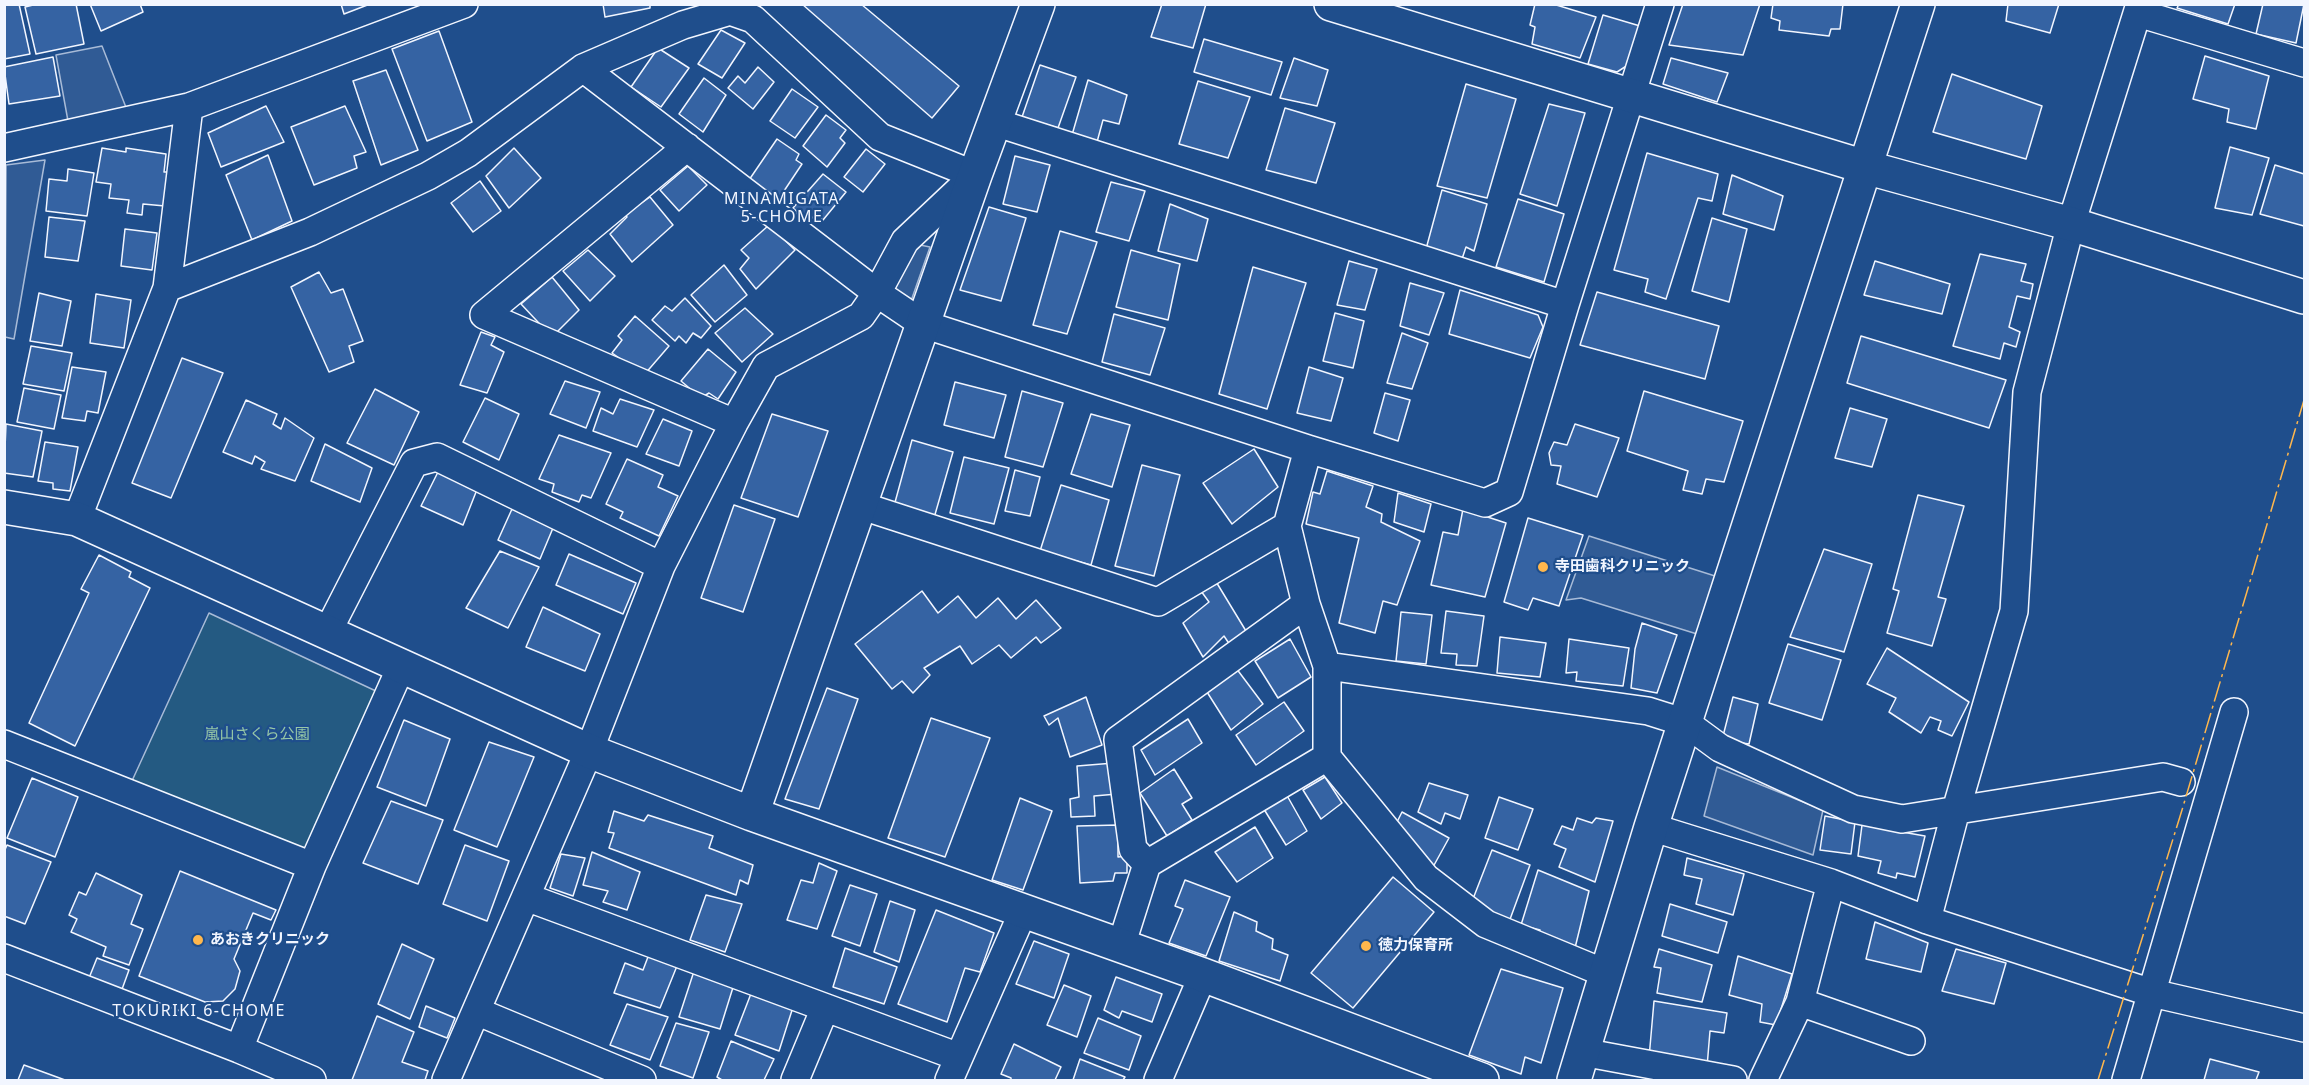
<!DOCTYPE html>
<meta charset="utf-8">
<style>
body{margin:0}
#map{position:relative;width:2309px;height:1085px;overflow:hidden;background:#1f4e8c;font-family:"Noto Sans",sans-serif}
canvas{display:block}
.frame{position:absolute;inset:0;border:6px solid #f2f6ff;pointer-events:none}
</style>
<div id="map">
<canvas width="2309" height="1085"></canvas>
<div class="frame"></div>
</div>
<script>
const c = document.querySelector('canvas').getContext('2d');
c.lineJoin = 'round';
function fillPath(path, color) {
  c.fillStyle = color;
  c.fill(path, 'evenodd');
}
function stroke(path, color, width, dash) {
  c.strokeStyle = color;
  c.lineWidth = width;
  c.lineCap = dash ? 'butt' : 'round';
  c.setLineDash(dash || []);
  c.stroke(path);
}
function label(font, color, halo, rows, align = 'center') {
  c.font = font + ' "Noto Sans","Noto Sans JP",sans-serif';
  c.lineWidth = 4.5;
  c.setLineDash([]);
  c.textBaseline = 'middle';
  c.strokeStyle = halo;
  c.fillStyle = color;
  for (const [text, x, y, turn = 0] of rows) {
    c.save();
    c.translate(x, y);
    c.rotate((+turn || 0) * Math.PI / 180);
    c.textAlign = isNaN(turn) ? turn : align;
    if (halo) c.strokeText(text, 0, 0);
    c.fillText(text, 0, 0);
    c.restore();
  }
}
const green = new Path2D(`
 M 209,613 L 378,692 L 308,851 L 131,783 Z`);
fillPath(green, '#245a82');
stroke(green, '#a8bbd7', 1.5);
const parking = new Path2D(`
 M 102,46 L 127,110 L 68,121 L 56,55 Z
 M 45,160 L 14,339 L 5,337 L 6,165 Z
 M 910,243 L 930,247 L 911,301 L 883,294 Z
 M 1589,536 L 1715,576 L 1697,634 L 1581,598 L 1566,600 Z
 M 1717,767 L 1823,810 L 1813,855 L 1704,816 Z`);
fillPath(parking, '#305b95');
stroke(parking, '#a8bbd7', 1.5);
const building = new Path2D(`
 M 4,4 L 19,4 L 30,54 L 4,59 Z
 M 37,4 L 76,4 L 84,44 L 36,54 L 25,7 Z
 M 90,4 L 140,4 L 143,12 L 101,31 Z
 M 341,4 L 370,4 L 344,14 Z
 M 603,4 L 650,4 L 650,8 L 605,17 Z
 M 802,4 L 861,4 L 959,86 L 932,118 Z
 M 1162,4 L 1206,4 L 1193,48 L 1151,37 Z
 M 1535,4 L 1553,4 L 1596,17 L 1580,58 L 1532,44 L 1535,27 L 1530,25 Z
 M 1683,4 L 1760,4 L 1743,55 L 1669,45 Z
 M 1773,4 L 1843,4 L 1840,29 L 1831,29 L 1829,36 L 1779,30 L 1780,21 L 1771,18 Z
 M 2008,4 L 2059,4 L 2050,33 L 2006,21 Z
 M 2179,4 L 2235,4 L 2228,24 L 2177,8 Z
 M 2263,4 L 2304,4 L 2296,43 L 2256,34 Z
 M 1603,15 L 1640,26 L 1628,65 L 1617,72 L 1588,64 Z
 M 721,30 L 745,43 L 722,78 L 698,64 Z
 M 439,31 L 472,122 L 427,141 L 392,49 Z
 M 1204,39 L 1282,62 L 1271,95 L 1194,72 Z
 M 658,48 L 689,68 L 661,107 L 631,87 Z
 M 2205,56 L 2269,76 L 2256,129 L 2227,122 L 2229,109 L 2193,99 Z
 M 53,57 L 60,96 L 9,104 L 4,67 Z
 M 1294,58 L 1328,70 L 1317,106 L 1280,98 Z
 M 1671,58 L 1728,73 L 1717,102 L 1663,84 Z
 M 1040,65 L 1076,77 L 1058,128 L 1022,117 Z
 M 758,67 L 774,82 L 753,109 L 728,88 L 738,76 L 745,83 Z
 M 386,70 L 418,150 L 381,165 L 353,81 Z
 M 1952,74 L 2042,106 L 2026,159 L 1933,132 Z
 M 704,78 L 726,95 L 703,132 L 679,114 Z
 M 1088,80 L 1127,95 L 1119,124 L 1103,120 L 1097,142 L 1072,135 Z
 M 1198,81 L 1250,97 L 1228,158 L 1179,144 Z
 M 1466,84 L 1516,99 L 1487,198 L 1437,186 Z
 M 792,89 L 818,107 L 795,138 L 770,121 Z
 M 1549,104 L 1585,113 L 1557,206 L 1520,194 Z
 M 266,106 L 284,142 L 221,167 L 208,133 Z
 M 345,106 L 366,152 L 354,156 L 357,168 L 314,185 L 291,127 Z
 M 1285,108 L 1335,123 L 1316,183 L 1266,170 Z
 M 826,115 L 846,130 L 840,138 L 845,143 L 827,167 L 803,146 Z
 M 777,139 L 799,154 L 796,160 L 802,164 L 778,200 L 749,180 Z
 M 2230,147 L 2269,158 L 2252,215 L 2215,208 Z
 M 102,148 L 126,152 L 126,148 L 166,154 L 164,172 L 170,172 L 165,206 L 143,204 L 142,215 L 127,213 L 129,200 L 109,198 L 111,184 L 96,182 Z
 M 514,148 L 541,178 L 509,208 L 486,176 Z
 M 866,149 L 885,164 L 863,192 L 844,177 Z
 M 1647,153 L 1718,174 L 1712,201 L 1698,198 L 1666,299 L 1645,292 L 1648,279 L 1614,270 Z
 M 268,155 L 292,221 L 252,240 L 226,175 Z
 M 1015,156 L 1050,165 L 1037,212 L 1003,204 Z
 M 2275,165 L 2304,174 L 2304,226 L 2260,214 Z
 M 688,166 L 707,185 L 679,211 L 660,190 Z
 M 68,169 L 94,173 L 87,216 L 46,211 L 49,179 L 67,181 Z
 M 823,174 L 846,192 L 823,220 L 814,216 L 808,222 L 793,208 Z
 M 1732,175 L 1783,196 L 1774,230 L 1723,214 Z
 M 480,181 L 501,211 L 473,232 L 451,203 Z
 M 1111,182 L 1145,191 L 1129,241 L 1096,232 Z
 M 1442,190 L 1487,204 L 1474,251 L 1466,247 L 1462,259 L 1426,249 Z
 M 650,197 L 673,225 L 632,262 L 610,234 L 627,217 L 623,212 L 635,200 L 640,204 Z
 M 1518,199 L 1564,214 L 1544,282 L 1496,267 Z
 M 1170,204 L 1208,219 L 1197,261 L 1158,251 Z
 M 989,207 L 1026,218 L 1001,301 L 960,290 Z
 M 49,217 L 85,221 L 78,261 L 45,257 Z
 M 1712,218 L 1747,229 L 1729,302 L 1692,291 Z
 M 769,225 L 795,250 L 756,289 L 740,269 L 749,258 L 741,250 Z
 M 125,229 L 157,233 L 152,270 L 121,266 Z
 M 1060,231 L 1097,242 L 1067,334 L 1033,325 Z
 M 588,250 L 615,276 L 590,301 L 563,271 Z
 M 1131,250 L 1180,264 L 1168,320 L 1116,307 Z
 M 1980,254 L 2026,264 L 2021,281 L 2033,284 L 2030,299 L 2017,296 L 2009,327 L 2020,332 L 2016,347 L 2004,343 L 2000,359 L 1953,346 Z
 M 1349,261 L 1377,269 L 1365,310 L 1337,305 Z
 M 1875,261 L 1950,284 L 1942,314 L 1864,295 Z
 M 724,265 L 747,295 L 715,322 L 691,295 Z
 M 1253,267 L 1306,283 L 1267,409 L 1219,394 Z
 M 319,272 L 331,293 L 343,289 L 363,341 L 349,346 L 354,362 L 329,372 L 291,287 Z
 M 552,277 L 579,310 L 552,337 L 521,304 Z
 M 1410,283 L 1444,293 L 1429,335 L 1400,326 Z
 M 1460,290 L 1538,315 L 1543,327 L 1530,358 L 1449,334 Z
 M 1597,292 L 1719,326 L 1705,379 L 1580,345 Z
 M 39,293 L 71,301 L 62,346 L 30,341 Z
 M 96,294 L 131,300 L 124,348 L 90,343 Z
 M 685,298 L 711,326 L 701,338 L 693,333 L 686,343 L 679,336 L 675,341 L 652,320 L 665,306 L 672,311 Z
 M 745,308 L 773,334 L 742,362 L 715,333 Z
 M 1335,313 L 1364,321 L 1353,368 L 1323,361 Z
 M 1114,314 L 1165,328 L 1150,375 L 1102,362 Z
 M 635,316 L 669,346 L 644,375 L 612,353 L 622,340 L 618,336 Z
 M 481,332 L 495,337 L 491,345 L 504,352 L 487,393 L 460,385 Z
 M 1402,333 L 1428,343 L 1412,389 L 1387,383 Z
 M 1861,336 L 2006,380 L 1989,428 L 1847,383 Z
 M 31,346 L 72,353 L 64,391 L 23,384 Z
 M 708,349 L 736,372 L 718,399 L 709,393 L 701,398 L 681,381 Z
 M 182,358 L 223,373 L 171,498 L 132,483 Z
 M 72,367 L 106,372 L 98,413 L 87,411 L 85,421 L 62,418 Z
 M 1309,367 L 1343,378 L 1331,421 L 1297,413 Z
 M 565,381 L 600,392 L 586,428 L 550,414 Z
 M 955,382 L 1006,395 L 994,438 L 944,425 Z
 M 24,388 L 61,395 L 54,429 L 17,422 Z
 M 375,389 L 419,412 L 394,465 L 347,443 Z
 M 1022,391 L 1063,403 L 1043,467 L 1005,457 Z
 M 1644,391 L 1743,421 L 1724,482 L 1706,479 L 1702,494 L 1683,490 L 1688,471 L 1627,451 Z
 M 1385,393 L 1410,400 L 1398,441 L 1374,433 Z
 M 485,398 L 519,414 L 499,460 L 463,442 Z
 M 620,399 L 654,410 L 637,447 L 593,431 L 601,408 L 613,414 Z
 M 246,400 L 277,414 L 273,424 L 281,429 L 285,418 L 314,438 L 295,481 L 261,469 L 265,462 L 255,456 L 252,464 L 223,452 Z
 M 1850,408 L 1887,419 L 1872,467 L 1835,458 Z
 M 772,414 L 828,431 L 798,517 L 741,498 Z
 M 1091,414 L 1130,425 L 1112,487 L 1071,474 Z
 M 663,419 L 692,431 L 679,466 L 646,454 Z
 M 6,424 L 42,431 L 33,477 L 4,473 Z
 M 1575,424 L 1619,438 L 1597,497 L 1557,484 L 1561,466 L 1551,465 L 1549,453 L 1554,442 L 1567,445 Z
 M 559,435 L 611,453 L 591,498 L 582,495 L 579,502 L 552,492 L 554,484 L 539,479 Z
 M 912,440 L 953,452 L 934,518 L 894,506 Z
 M 45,442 L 78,447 L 70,491 L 53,489 L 53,483 L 38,481 Z
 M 325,444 L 372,468 L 360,502 L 311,481 Z
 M 1254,449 L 1278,487 L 1232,524 L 1203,483 Z
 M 964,457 L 1009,468 L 994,524 L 950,513 Z
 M 627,459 L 663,475 L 658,487 L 678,496 L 659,536 L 620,518 L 623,512 L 606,504 Z
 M 1142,465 L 1180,475 L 1154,576 L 1115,566 Z
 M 440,468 L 478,487 L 463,525 L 421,506 Z
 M 1015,470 L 1040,477 L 1030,516 L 1005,511 Z
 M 1327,471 L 1373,486 L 1366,507 L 1382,514 L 1381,522 L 1420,541 L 1397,605 L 1383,601 L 1375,633 L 1339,623 L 1359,538 L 1306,524 L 1313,492 L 1320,494 Z
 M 1061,485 L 1109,500 L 1091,565 L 1040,551 Z
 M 1398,493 L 1431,504 L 1424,532 L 1394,522 Z
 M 1918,495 L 1964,506 L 1938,597 L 1946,599 L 1932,646 L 1887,633 L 1899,591 L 1893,589 Z
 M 734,505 L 775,519 L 743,612 L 701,598 Z
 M 512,509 L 553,528 L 540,559 L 498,540 Z
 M 1463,509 L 1506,523 L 1485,597 L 1431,585 L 1443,532 L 1458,535 Z
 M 1528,518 L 1583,535 L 1559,606 L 1533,598 L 1528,610 L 1504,602 Z
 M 1824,549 L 1872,564 L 1844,652 L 1790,637 Z
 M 500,551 L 539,567 L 508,628 L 466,608 Z
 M 569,554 L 636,583 L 623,614 L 556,585 Z
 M 99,555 L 131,572 L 129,577 L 150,588 L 75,746 L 29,723 L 89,593 L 81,589 Z
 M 1215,580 L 1246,631 L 1230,645 L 1224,636 L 1203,657 L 1183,623 L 1209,602 L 1201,591 Z
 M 922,591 L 938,613 L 958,596 L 976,618 L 998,598 L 1016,619 L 1036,600 L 1061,628 L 1041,643 L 1036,637 L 1011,658 L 999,645 L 972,664 L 960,646 L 924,668 L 930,675 L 913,693 L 902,681 L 892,689 L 855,644 Z
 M 543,607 L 600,634 L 585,671 L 526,647 Z
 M 1446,611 L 1484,616 L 1477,666 L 1456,665 L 1457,654 L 1441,653 Z
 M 1401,612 L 1432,615 L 1426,664 L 1396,661 Z
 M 1642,623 L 1677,635 L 1657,693 L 1631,688 L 1635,649 Z
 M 1500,637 L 1546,643 L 1540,677 L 1497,673 Z
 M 1290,639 L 1311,677 L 1278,698 L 1255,661 Z
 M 1569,639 L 1629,648 L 1623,686 L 1576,681 L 1577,672 L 1566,673 Z
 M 1788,644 L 1841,660 L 1822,720 L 1769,703 Z
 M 1887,648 L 1969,702 L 1952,736 L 1938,730 L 1941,721 L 1930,717 L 1921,733 L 1889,712 L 1896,698 L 1867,684 Z
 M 1236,668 L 1263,704 L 1231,730 L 1207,692 Z
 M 827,688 L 858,699 L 819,809 L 785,799 Z
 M 1086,697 L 1102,745 L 1070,757 L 1058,718 L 1049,725 L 1044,716 Z
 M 1733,697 L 1758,704 L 1749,744 L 1722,740 Z
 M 1284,702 L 1304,731 L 1256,765 L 1236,735 Z
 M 931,718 L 990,738 L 945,857 L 888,838 Z
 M 1188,719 L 1202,743 L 1155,775 L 1141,750 Z
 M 404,720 L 450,739 L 426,806 L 377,787 Z
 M 489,742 L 534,757 L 497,847 L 454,830 Z
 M 1114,763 L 1117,794 L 1094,796 L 1095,816 L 1071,817 L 1070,799 L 1079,797 L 1077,766 Z
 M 1174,769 L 1192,798 L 1182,804 L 1192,820 L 1167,836 L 1140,793 Z
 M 1325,777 L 1342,803 L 1321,819 L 1303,790 Z
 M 32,778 L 78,797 L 55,857 L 7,838 Z
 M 1429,783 L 1468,795 L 1460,819 L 1445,813 L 1441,824 L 1418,812 Z
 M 1285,792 L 1307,831 L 1286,845 L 1262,806 Z
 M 1499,797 L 1533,809 L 1518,850 L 1485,838 Z
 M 1020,798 L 1052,811 L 1023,890 L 992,880 Z
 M 391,801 L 443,820 L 418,884 L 363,863 Z
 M 614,811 L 644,821 L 648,815 L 713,836 L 709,848 L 753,865 L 748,884 L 740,880 L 736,895 L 609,848 L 614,833 L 608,832 Z
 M 1402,812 L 1449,838 L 1433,867 L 1393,830 Z
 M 1825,816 L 1855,822 L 1851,854 L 1820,850 Z
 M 1577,818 L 1592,823 L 1596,818 L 1613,821 L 1595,882 L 1559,867 L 1566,849 L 1554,844 L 1562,826 L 1573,830 Z
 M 1118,825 L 1118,857 L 1127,856 L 1127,873 L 1115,873 L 1113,881 L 1080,883 L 1077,826 Z
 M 1862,825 L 1925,836 L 1915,877 L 1897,873 L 1896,878 L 1878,873 L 1881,861 L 1858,856 Z
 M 1255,827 L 1273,858 L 1237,882 L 1215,852 Z
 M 7,845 L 51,862 L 25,924 L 4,916 L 4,852 Z
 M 465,845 L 509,861 L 487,921 L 443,904 Z
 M 1492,850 L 1530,865 L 1509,922 L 1471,904 Z
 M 592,852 L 640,872 L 627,910 L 603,902 L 608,891 L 583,885 Z
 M 561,854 L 585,858 L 573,896 L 550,888 Z
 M 1687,858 L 1744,874 L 1733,915 L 1696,904 L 1702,879 L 1684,875 Z
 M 819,863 L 837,871 L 817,929 L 787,920 L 801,880 L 813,883 Z
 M 1538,870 L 1589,891 L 1574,952 L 1538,939 L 1540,930 L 1521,925 Z
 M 180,871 L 276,910 L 271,920 L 253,913 L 234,959 L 240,971 L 235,989 L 223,1001 L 205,1002 L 139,976 Z
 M 96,873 L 142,895 L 131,924 L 143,929 L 129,965 L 103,956 L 106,947 L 71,932 L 77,919 L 69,915 L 79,892 L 86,895 Z
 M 1393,877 L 1434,912 L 1353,1008 L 1311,973 Z
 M 1185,880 L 1230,897 L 1206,956 L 1169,943 L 1183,909 L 1175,906 Z
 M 850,885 L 877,894 L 860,946 L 832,936 Z
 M 706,895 L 742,904 L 725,952 L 690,940 Z
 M 890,901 L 915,910 L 899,962 L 874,952 Z
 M 1670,904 L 1727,922 L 1718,953 L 1662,936 Z
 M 936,910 L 994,933 L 980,972 L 965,968 L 947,1022 L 898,1004 Z
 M 1234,912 L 1257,922 L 1256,931 L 1273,939 L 1272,949 L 1288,955 L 1280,981 L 1219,961 Z
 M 1875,922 L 1928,943 L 1921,972 L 1866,959 Z
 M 1034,941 L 1069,954 L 1054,998 L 1016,984 Z
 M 402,944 L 434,959 L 410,1019 L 378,1004 Z
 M 845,948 L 897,967 L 884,1004 L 833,987 Z
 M 651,949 L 679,961 L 660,1008 L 614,993 L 625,963 L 643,970 Z
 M 1659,949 L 1712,965 L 1702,1002 L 1657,993 L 1661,968 L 1654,967 Z
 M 1956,949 L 2006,963 L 1994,1004 L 1942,991 Z
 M 1738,956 L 1792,974 L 1776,1025 L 1760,1022 L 1762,1004 L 1729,995 Z
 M 97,958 L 129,970 L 121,992 L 89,978 Z
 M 696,965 L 735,981 L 720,1029 L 679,1017 Z
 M 1501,969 L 1563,988 L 1541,1063 L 1525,1057 L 1521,1074 L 1469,1055 Z
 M 1116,977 L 1162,994 L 1152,1022 L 1122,1011 L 1119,1018 L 1104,1010 Z
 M 1064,985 L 1091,996 L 1077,1037 L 1047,1025 Z
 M 752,991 L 794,1004 L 779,1051 L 735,1035 Z
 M 1654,1001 L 1727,1013 L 1724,1033 L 1710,1031 L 1707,1067 L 1649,1058 Z
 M 627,1004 L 668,1017 L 650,1060 L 610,1045 Z
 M 426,1006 L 455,1018 L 447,1038 L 419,1027 Z
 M 377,1016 L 414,1032 L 402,1062 L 428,1071 L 425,1080 L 352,1080 Z
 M 1098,1018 L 1141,1036 L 1129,1070 L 1084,1053 Z
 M 676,1023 L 709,1032 L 693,1078 L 660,1066 Z
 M 731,1041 L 774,1059 L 764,1080 L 722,1080 L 717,1077 Z
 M 1014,1044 L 1061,1067 L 1055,1080 L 1011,1080 L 1011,1078 L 1001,1074 Z
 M 1080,1059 L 1125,1077 L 1123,1080 L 1073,1080 Z
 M 2210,1059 L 2259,1072 L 2256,1080 L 2204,1080 Z
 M 24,1065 L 65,1080 L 18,1080 Z`);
fillPath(building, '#3563a3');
stroke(building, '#f2f6ff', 1.5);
const street = new Path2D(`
 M 2138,13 L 2304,63
 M 583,68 L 877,293 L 923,324 L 1308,449 L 1485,503 L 1509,492 L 1565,305 L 1660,4
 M 994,122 L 1565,305
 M 687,147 L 484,315 L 734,423
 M 4,148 L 189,107 L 464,4
 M 167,288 L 189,107
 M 859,505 L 1158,602 L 1287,526
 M 77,519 L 167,288 L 310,232 L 428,176 L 468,153 L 583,68 L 683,25 L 730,11 L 753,19 L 880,137 L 975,175 L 905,241 L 877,293 L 861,316 L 766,366 L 734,423 L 661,566 L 589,751 L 446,1080
 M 328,631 L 414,463 L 437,457 L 661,566
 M 1327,666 L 1648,711 L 1686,723 L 1720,748 L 1853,809 L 1902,819 L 2163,777 L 2181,782
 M 4,744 L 312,866
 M 1327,757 L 1426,878 L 1486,924 L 1607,974
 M 1651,827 L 1831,883 L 1927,920 L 2152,993 L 2304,1028
 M 1147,864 L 1133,849 L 1118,740 L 1306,604
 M 526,897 L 959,1057
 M 1927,920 L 1956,810 L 2014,611 L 2027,392 L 2071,224 L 2140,4
 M 1121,946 L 1147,864 L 1327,757 L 1327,666 L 1306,604 L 1287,526 L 1308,449
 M 4,958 L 239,1049 L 312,1080
 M 1800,1002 L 1911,1041
 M 476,1011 L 642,1080
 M 239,1049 L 312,866 L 401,667
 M 1582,1052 L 1733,1080
 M 795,1080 L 825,1008
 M 949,1080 L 1023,912
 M 1158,1080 L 1203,975
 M 1763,1080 L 1800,1002 L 1831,883
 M 2126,1080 L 2234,712`);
const secondary = new Path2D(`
 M 1331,4 L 1865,167 L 2071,224 L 2304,297
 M 4,507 L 77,519 L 589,751 L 752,814 L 1203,975 L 1482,1080
 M 752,814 L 975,175 L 1038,4
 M 1574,1080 L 1651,827 L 1918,4`);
stroke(street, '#f2f6ff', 30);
stroke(secondary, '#f2f6ff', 36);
stroke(street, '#1f4e8c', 27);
stroke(secondary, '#1f4e8c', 33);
stroke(new Path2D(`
 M 2098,1080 L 2182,810 L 2304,400`), '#ffb74d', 1.5, [21, 4.5, 3, 4.5]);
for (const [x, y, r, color] of [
 [1543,567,6,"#ffb74d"],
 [198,940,6,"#ffb74d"],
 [1366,946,6,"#ffb74d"]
]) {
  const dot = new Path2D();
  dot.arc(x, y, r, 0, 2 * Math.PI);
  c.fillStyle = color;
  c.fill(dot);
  stroke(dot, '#1f4e8c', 2);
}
label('bold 15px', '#f2f6ff', '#1f4e8c', [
 ["寺田歯科クリニック",1555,567],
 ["あおきクリニック",210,940],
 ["徳力保育所",1378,946]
], 'left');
label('15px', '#97c8a6', '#1f4e8c', [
 ["嵐山さくら公園",257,735]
]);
c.letterSpacing = '1.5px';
label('16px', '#f2f6ff', '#1f4e8c', [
 ["MINAMIGATA",782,199],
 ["5-CHOME",782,217],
 ["TOKURIKI 6-CHOME",199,1011]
]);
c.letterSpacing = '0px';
</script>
